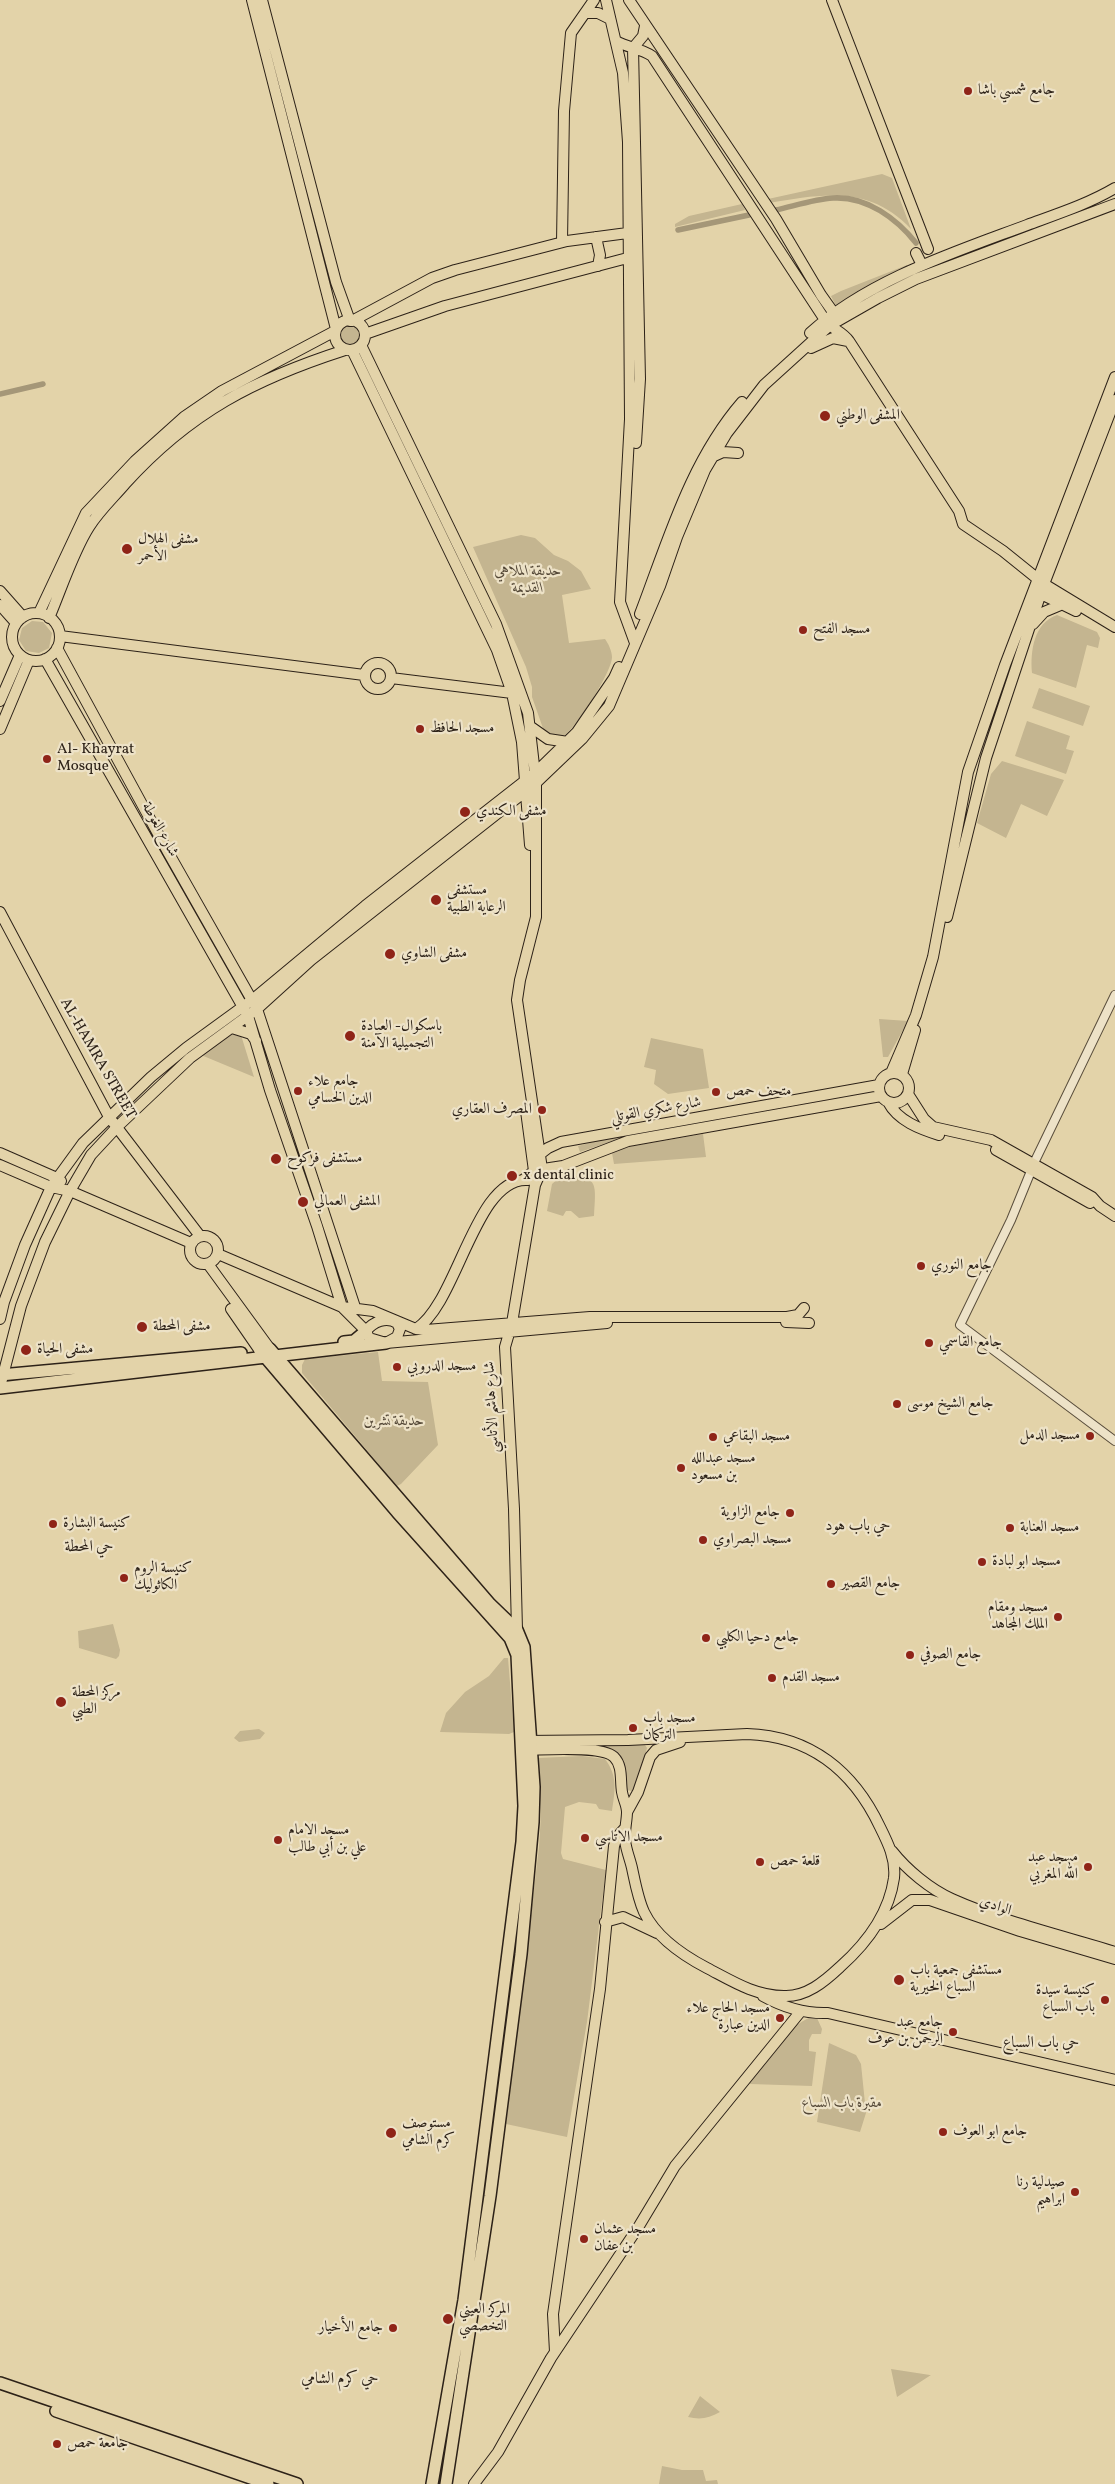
<!DOCTYPE html>
<meta charset="utf-8">
<style>
body{margin:0}
canvas{display:block;background:#e3d3a9}
</style>
<canvas width="1115" height="2484"></canvas>
<script>
const c = document.querySelector('canvas').getContext('2d');
c.lineJoin = 'round';
function fillPath(path, color) {
  c.fillStyle = color;
  c.fill(path, 'evenodd');
}
function stroke(path, color, width, dash) {
  c.strokeStyle = color;
  c.lineWidth = width;
  c.lineCap = dash ? 'butt' : 'round';
  c.setLineDash(dash || []);
  c.stroke(path);
}
function label(font, color, halo, rows, align = 'center') {
  c.font = font + ' Vollkorn,Amiri,serif';
  c.lineWidth = 4.5;
  c.setLineDash([]);
  c.textBaseline = 'middle';
  c.strokeStyle = halo;
  c.fillStyle = color;
  for (const [text, x, y, turn = 0] of rows) {
    c.save();
    c.translate(x, y);
    c.rotate((+turn || 0) * Math.PI / 180);
    c.textAlign = isNaN(turn) ? turn : align;
    if (halo) c.strokeText(text, 0, 0);
    c.fillText(text, 0, 0);
    c.restore();
  }
}
fillPath(new Path2D(`
 M 882,174 L 892,178 L 911,229 C 869,185 824,194 769,203 L 768,199 Z
 M 742,204 L 745,210 L 675,227 L 675,224 L 689,216 Z
 M 907,265 L 908,269 L 836,306 L 831,296 L 841,291 Z
 M339 335a10 10 0 1 1 20 0a10 10 0 1 1-20 0Z
 M 521,535 L 535,538 L 554,555 L 568,561 L 581,571 L 591,589 L 562,595 L 569,643 L 605,639 C 608,643 612,651 612,657 C 612,672 577,726 564,736 L 555,737 L 545,734 L 532,697 L 532,687 L 526,667 L 473,547 Z
 M 1057,615 L 1097,632 L 1100,638 L 1098,648 L 1087,645 L 1076,688 L 1032,673 C 1030,651 1034,623 1057,615 Z
 M 32,621 L 43,622 L 52,633 L 49,648 L 39,653 L 26,651 L 19,640 L 22,628 Z
 M 1039,688 L 1090,706 L 1083,726 L 1032,708 Z
 M 1027,721 L 1070,736 L 1066,749 L 1074,751 L 1066,774 L 1015,756 Z
 M 1002,761 L 1064,780 L 1047,816 L 1021,804 L 1006,838 L 977,823 L 991,774 Z
 M 879,1019 L 908,1021 L 888,1057 L 883,1057 Z
 M 233,1031 L 241,1035 L 254,1077 L 201,1055 Z
 M 651,1038 L 703,1049 L 709,1088 L 668,1094 L 654,1084 L 656,1070 L 644,1067 Z
 M 868,1088 L 869,1092 L 612,1141 L 580,1152 L 578,1146 L 619,1135 Z
 M 703,1134 L 706,1157 L 614,1164 L 612,1153 L 622,1148 Z
 M 560,1177 C 599,1175 596,1181 594,1216 L 579,1218 L 571,1211 L 566,1211 L 563,1216 L 547,1211 L 552,1184 Z
 M 378,1352 L 382,1381 L 428,1382 L 438,1445 L 401,1484 L 397,1486 L 302,1373 L 302,1365 L 305,1359 Z
 M 113,1624 L 120,1650 L 119,1656 L 116,1659 L 79,1648 L 78,1631 Z
 M 504,1658 L 508,1658 L 514,1732 L 509,1734 L 440,1732 L 446,1713 L 465,1692 L 489,1676 Z
 M 259,1729 L 265,1733 L 260,1739 L 239,1742 L 234,1738 L 240,1731 Z
 M 590,1745 L 645,1745 L 647,1748 L 636,1789 L 632,1791 L 626,1790 L 623,1764 Z
 M 582,1756 L 605,1759 C 618,1776 615,1791 612,1811 L 599,1809 L 596,1804 L 579,1802 L 565,1807 L 561,1853 L 563,1859 L 606,1870 L 587,2022 L 567,2137 L 506,2124 L 539,1847 L 541,1814 L 537,1758 Z
 M 811,2017 L 817,2018 L 822,2029 L 821,2034 L 812,2034 L 809,2040 L 809,2051 L 816,2052 L 812,2086 L 750,2084 L 749,2081 L 754,2074 C 770,2055 788,2026 811,2017 Z
 M 829,2043 L 856,2055 L 861,2064 L 866,2113 L 860,2132 L 817,2122 Z
 M 891,2369 L 930,2375 L 931,2375 L 897,2397 Z
 M 700,2396 L 720,2412 C 709,2418 701,2420 688,2417 Z
 M 662,2466 L 682,2470 L 703,2470 L 706,2481 L 717,2480 L 718,2484 L 659,2484 Z`), '#c4b590');
stroke(new Path2D(`
 M 776,210 C 794,206 815,199 833,198 C 867,196 897,219 916,243
 M 678,230 L 749,215
 M 0,394 L 43,384`), '#a59778', 5.5);
const minor = new Path2D(`
 M 1034,1163 L 1115,995
 M 1031,1171 L 1011,1220 L 960,1325 L 1115,1441`);
const major = new Path2D(`
 M 252,0 L 336,329
 M 262,0 L 336,282 L 350,321
 M 606,0 L 623,73 L 628,142 L 630,419 L 620,602 L 635,643
 M 629,0 L 776,219 L 821,295 L 838,319
 M 832,0 L 928,249
 M 585,13 L 598,13 L 610,19
 M 616,41 C 628,48 641,48 652,56 L 825,320 C 831,329 842,331 849,341 L 959,511 L 963,524 L 1003,551 L 1044,584 L 1115,627
 M 596,237 L 600,255 L 598,266
 M 562,242 L 564,111 L 571,33 L 594,0
 M 916,253 L 922,265
 M335 335a15 15 0 1 1 30 0a15 15 0 1 1-30 0Z
 M 352,321 L 432,278 L 455,270 L 567,241 L 635,232
 M 810,333 C 868,280 955,252 1027,225 C 1057,214 1088,204 1115,188
 M 365,334 L 445,306 L 635,256
 M 361,345 L 496,624 L 528,713 L 536,783 L 536,917 L 520,980 L 517,1000 L 542,1169 L 535,1185 L 512,1323 L 505,1347 L 514,1509 L 517,1630 L 515,1635
 M 811,348 L 833,338 L 848,341
 M 352,350 L 497,650 L 512,693 L 522,742 L 530,845
 M 636,443 L 640,379 L 633,48 L 643,36 L 645,26
 M 712,457 L 723,452 L 738,453
 M 0,591 L 23,617
 M 1035,591 L 1076,611
 M 0,605 L 16,623
 M 39,613 L 86,513 L 135,461 L 184,417 L 222,391 L 335,331
 M12 637a24 24 0 1 1 48 0a24 24 0 1 1-48 0Z
 M 640,614 C 668,541 690,462 742,402
 M 49,618 C 61,590 73,552 89,527 C 99,511 113,498 125,484 C 190,412 255,379 345,350
 M 1033,624 L 1044,612 L 1063,604
 M 60,636 L 364,675
 M 57,648 L 168,852 L 257,1009 L 355,1307
 M 45,659 L 248,1016 L 270,1090 L 317,1226 L 342,1307 L 366,1331
 M365 676a13 13 0 1 1 26 0a13 13 0 1 1-26 0Z
 M 391,678 L 512,693
 M 0,701 L 20,655
 M 531,727 L 548,739 L 568,742
 M 0,729 L 29,660
 M 0,912 L 109,1117 L 200,1236
 M 947,917 L 986,758 L 1044,584 L 1115,400
 M 232,1028 L 251,1034 L 256,1041
 M879 1088a15 15 0 1 1 30 0a15 15 0 1 1-30 0Z
 M 891,1073 L 916,1015 L 933,957 L 968,772 L 1005,665 L 1115,377
 M 902,1074 L 915,1030
 M 908,1094 L 924,1119 L 933,1127 L 991,1140 L 1092,1197 L 1100,1206 L 1115,1216
 M 888,1102 C 898,1121 920,1129 939,1135
 M 996,1150 L 1090,1203
 M 0,1153 L 57,1178 L 61,1181
 M 535,1158 L 548,1148 L 561,1142 L 879,1085
 M 0,1165 L 51,1187 L 70,1191 L 191,1243
 M 537,1170 L 563,1166 L 628,1141 L 881,1096
 M 523,1180 L 534,1171 L 526,1111
 M190 1250a14 14 0 1 1 28 0a14 14 0 1 1-28 0Z
 M 218,1254 L 342,1307 L 373,1311 L 416,1329 L 426,1330 L 590,1317 L 787,1317 L 798,1315 L 804,1308
 M 208,1264 L 270,1349
 M 231,1309 L 260,1351
 M 0,1319 L 4,1302 L 25,1245 L 51,1187 L 83,1143 L 151,1077 L 186,1048 L 252,1000 L 365,906 L 535,773 L 577,732 L 614,678 L 619,667
 M 786,1322 L 809,1323
 M 416,1329 C 458,1303 475,1176 528,1180
 M 386,1343 L 397,1337 L 400,1329 L 397,1323 C 386,1316 373,1322 366,1331 L 369,1338 L 386,1343 L 607,1323
 M 0,1387 L 21,1306 L 45,1242 L 70,1191 L 91,1155 L 117,1127 L 190,1058 L 257,1009 L 311,960 L 536,783 L 582,739 L 609,706 L 660,586 L 677,537 L 705,470 L 727,433 L 764,385 L 829,326 L 878,298 L 916,279 L 1115,204
 M 524,1741 L 628,1740 L 747,1734 C 811,1736 854,1772 880,1827 C 888,1843 896,1859 894,1878 C 889,1914 867,1943 840,1967 C 824,1982 806,1997 784,1996 C 755,1996 732,1981 707,1968 C 684,1956 656,1937 644,1912 C 638,1899 635,1882 632,1868 C 630,1859 626,1850 625,1840 C 624,1831 627,1821 627,1812 C 627,1805 623,1799 622,1792 C 620,1780 623,1766 614,1757 C 601,1745 543,1750 525,1750
 M 627,1812 L 638,1792 L 650,1757 L 656,1750 L 680,1742
 M 892,1851 C 907,1870 930,1889 952,1899 C 1001,1921 1063,1936 1115,1952
 M 605,1922 L 623,1917 L 657,1933
 M 881,1924 L 912,1900 L 930,1900 L 1020,1931 L 1115,1959
 M 763,1996 C 783,2007 805,2014 828,2013 L 1115,2080
 M 555,2352 L 553,2314 L 600,1989 L 614,1846 L 617,1837 L 625,1828
 M 474,2484 L 498,2452 L 551,2358 L 639,2226 L 675,2166 L 801,2011`);
const highway = new Path2D(`
 M 344,1342 L 354,1341 L 366,1331
 M 270,1349 L 490,1604 L 517,1630 L 524,1647 L 534,1787 L 533,1822 L 521,1954 L 490,2196 L 446,2484
 M 260,1351 L 397,1512 L 510,1638 L 517,1655 L 524,1806 L 522,1842 L 464,2300 L 432,2484
 M 0,1375 L 241,1353
 M 0,1388 L 386,1343
 M 0,2383 L 297,2484
 M 56,2411 L 268,2484`);
stroke(minor, '#5a4e3c', 10);
stroke(major, '#2d2218', 12);
stroke(highway, '#2d2218', 14);
stroke(minor, '#ede2c7', 8);
stroke(major, '#e3d3a9', 10);
stroke(highway, '#e3d3a9', 11);
for (const [x, y, r, color] of [
 [968,91,5,"#8f2418"],
 [825,416,6,"#8f2418"],
 [127,549,6,"#8f2418"],
 [803,630,5,"#8f2418"],
 [420,729,5,"#8f2418"],
 [47,759,5,"#8f2418"],
 [465,812,6,"#8f2418"],
 [436,900,6,"#8f2418"],
 [390,954,6,"#8f2418"],
 [350,1036,6,"#8f2418"],
 [298,1091,5,"#8f2418"],
 [716,1092,5,"#8f2418"],
 [542,1110,5,"#8f2418"],
 [276,1159,6,"#8f2418"],
 [512,1176,6,"#8f2418"],
 [303,1202,6,"#8f2418"],
 [921,1266,5,"#8f2418"],
 [142,1327,6,"#8f2418"],
 [929,1343,5,"#8f2418"],
 [26,1350,6,"#8f2418"],
 [397,1367,5,"#8f2418"],
 [897,1404,5,"#8f2418"],
 [1090,1436,5,"#8f2418"],
 [713,1437,5,"#8f2418"],
 [681,1468,5,"#8f2418"],
 [790,1513,5,"#8f2418"],
 [53,1524,5,"#8f2418"],
 [1010,1528,5,"#8f2418"],
 [703,1540,5,"#8f2418"],
 [982,1562,5,"#8f2418"],
 [124,1578,5,"#8f2418"],
 [831,1584,5,"#8f2418"],
 [1058,1617,5,"#8f2418"],
 [706,1638,5,"#8f2418"],
 [910,1655,5,"#8f2418"],
 [772,1678,5,"#8f2418"],
 [61,1702,6,"#8f2418"],
 [633,1728,5,"#8f2418"],
 [585,1838,5,"#8f2418"],
 [278,1840,5,"#8f2418"],
 [760,1862,5,"#8f2418"],
 [1088,1867,5,"#8f2418"],
 [899,1980,6,"#8f2418"],
 [1105,2000,5,"#8f2418"],
 [780,2018,5,"#8f2418"],
 [953,2032,5,"#8f2418"],
 [943,2132,5,"#8f2418"],
 [391,2133,6,"#8f2418"],
 [1075,2192,5,"#8f2418"],
 [584,2239,5,"#8f2418"],
 [448,2319,6,"#8f2418"],
 [393,2328,5,"#8f2418"],
 [57,2444,5,"#8f2418"]
]) {
  const dot = new Path2D();
  dot.arc(x, y, r, 0, 2 * Math.PI);
  c.fillStyle = color;
  c.fill(dot);
  stroke(dot, '#ede2c7', 2);
}
label('15px', '#2d2218', '#ede2c7', [
 ["جامع شمسي باشا",978,91],
 ["المشفى الوطني",836,416],
 ["مشفى الهلال",138,540],
 ["الأحمر",138,557],
 ["مسجد الفتح",813,630],
 ["مسجد الحافظ",430,729],
 ["Al- Khayrat",57,750],
 ["Mosque",57,767],
 ["مشفى الكندي",476,812],
 ["مستشفى",447,891],
 ["الرعاية الطبية",447,908],
 ["مشفى الشاوي",401,954],
 ["باسكوال- العيادة",361,1027],
 ["التجميلية الآمنة",361,1044],
 ["جامع علاء",308,1082],
 ["الدين الحسامي",308,1099],
 ["متحف حمص",726,1092],
 ["المصرف العقاري",532,1110,"right"],
 ["مستشفى فركوح",287,1159],
 ["x dental clinic",523,1176],
 ["المشفى العمالي",314,1202],
 ["جامع النوري",931,1266],
 ["مشفى المحطة",153,1327],
 ["جامع القاسمي",939,1343],
 ["مشفى الحياة",37,1350],
 ["مسجد الدروبي",407,1367],
 ["جامع الشيخ موسى",907,1404],
 ["مسجد الدمل",1080,1436,"right"],
 ["مسجد البقاعي",723,1437],
 ["مسجد عبدالله",691,1459],
 ["بن مسعود",691,1476],
 ["جامع الزاوية",780,1513,"right"],
 ["كنيسة البشارة",63,1524],
 ["مسجد العنابة",1020,1528],
 ["مسجد البصراوي",713,1540],
 ["مسجد ابو لبادة",992,1562],
 ["كنيسة الروم",134,1569],
 ["الكاثوليك",134,1586],
 ["جامع القصير",841,1584],
 ["مسجد ومقام",1048,1608,"right"],
 ["الملك المجاهد",1048,1625,"right"],
 ["جامع دحيا الكلبي",716,1638],
 ["جامع الصوفي",920,1655],
 ["مسجد القدم",782,1678],
 ["مركز المحطة",72,1693],
 ["الطبي",72,1710],
 ["مسجد باب",643,1719],
 ["التركمان",643,1736],
 ["مسجد الامام",288,1831],
 ["علي بن أبي طالب",288,1848],
 ["مسجد الاتاسي",595,1838],
 ["مسجد عبد",1078,1858,"right"],
 ["الله المغربي",1078,1875,"right"],
 ["قلعة حمص",770,1862],
 ["مستشفى جمعية باب",910,1971],
 ["السباع الخيرية",910,1988],
 ["كنيسة سيدة",1095,1991,"right"],
 ["باب السباع",1095,2008,"right"],
 ["مسجد الحاج علاء",770,2009,"right"],
 ["الدين عبارة",770,2026,"right"],
 ["جامع عبد",943,2023,"right"],
 ["الرحمن بن عوف",943,2040,"right"],
 ["مستوصف",402,2124],
 ["كرم الشامي",402,2141],
 ["جامع ابو العوف",953,2132],
 ["صيدلية رنا",1065,2183,"right"],
 ["ابراهيم",1065,2200,"right"],
 ["مسجد عثمان",594,2230],
 ["بن عفان",594,2247],
 ["المركز العيني",459,2310],
 ["التخصصي",459,2327],
 ["جامع الأخيار",383,2328,"right"],
 ["جامعة حمص",67,2444]
], 'left');
label('italic 15px', '#534736', '#ede2c7', [
 ["حديقة الملاهي",528,572],
 ["القديمة",528,589],
 ["حديقة تشرين",394,1422],
 ["مقبرة باب السباع",842,2104]
]);
label('15px', '#2d2218', '#ede2c7', [
 ["شارع الغوطة",159,830,61],
 ["AL-HAMRA STREET",97,1059,60],
 ["شارع شكري القوتلي",656,1111,-10],
 ["شارع هاشم الأتاسي",493,1407,-93],
 ["الوادي",995,1907,19]
]);
label('16px', '#2d2218', '#ede2c7', [
 ["حي باب هود",858,1527],
 ["حي المحطة",89,1548],
 ["حي باب السباع",1041,2044],
 ["حي كرم الشامي",340,2380]
]);
</script>
